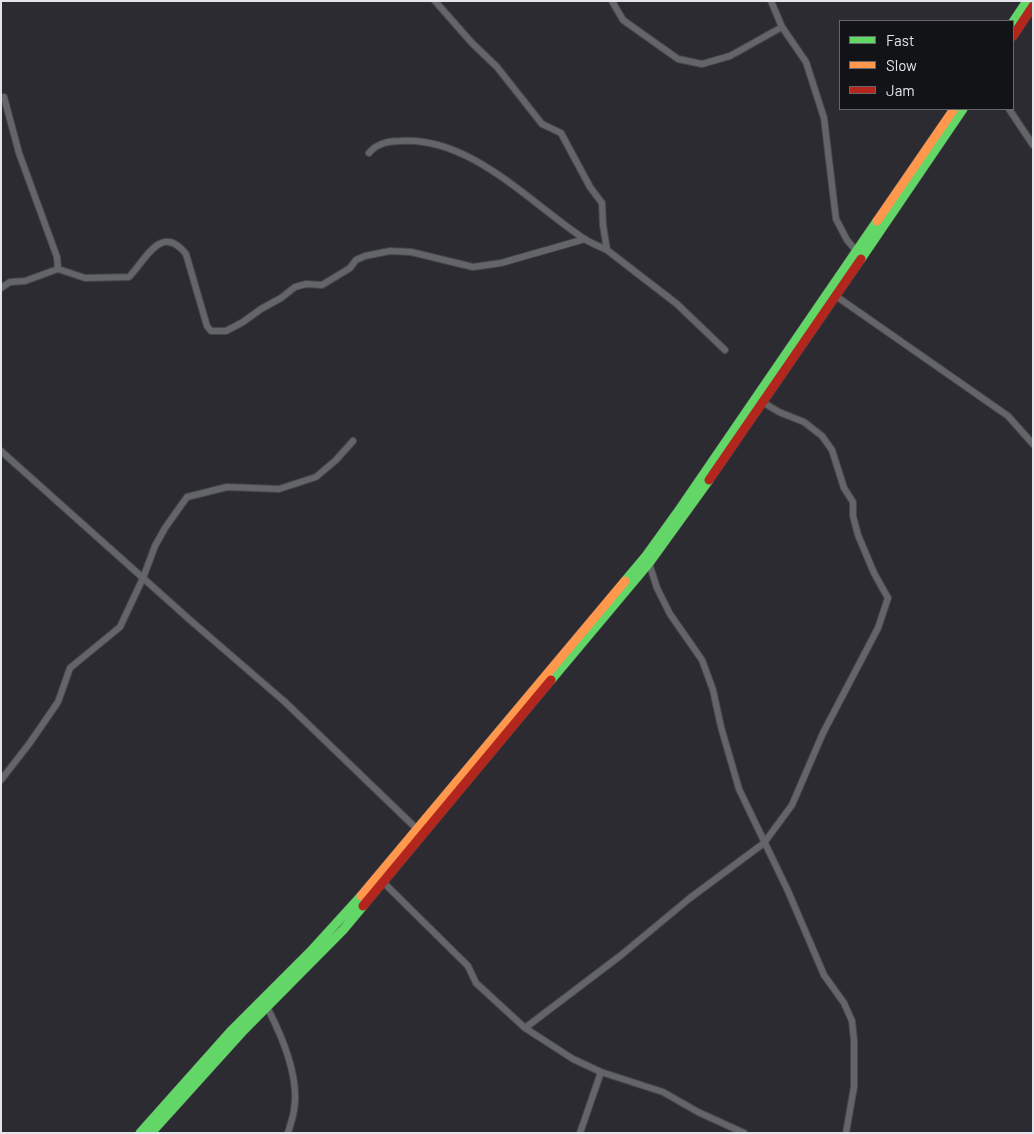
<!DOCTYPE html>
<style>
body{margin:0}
#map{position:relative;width:1034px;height:1134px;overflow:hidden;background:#2b2b31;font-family:Barlow,sans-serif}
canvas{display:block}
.frame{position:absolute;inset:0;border:2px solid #e4e5ec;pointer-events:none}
.legend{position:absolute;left:839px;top:20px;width:175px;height:90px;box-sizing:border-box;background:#121317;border:1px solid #66676c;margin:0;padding:6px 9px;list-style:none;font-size:15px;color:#e4e5ec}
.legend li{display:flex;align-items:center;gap:10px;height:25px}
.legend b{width:25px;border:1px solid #66676c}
</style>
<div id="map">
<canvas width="1034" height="1134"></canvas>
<div class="frame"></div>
<ul class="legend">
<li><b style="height:6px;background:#63d668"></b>Fast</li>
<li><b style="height:6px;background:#ff974d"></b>Slow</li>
<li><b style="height:6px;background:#b3261e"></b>Jam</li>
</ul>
</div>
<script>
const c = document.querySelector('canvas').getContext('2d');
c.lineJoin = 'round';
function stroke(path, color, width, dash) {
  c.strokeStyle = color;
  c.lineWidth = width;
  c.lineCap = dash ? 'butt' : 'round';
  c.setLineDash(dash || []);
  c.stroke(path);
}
const street = new Path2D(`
 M 435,1 L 472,43 L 497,67 L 542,124 L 561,133 L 590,187 L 602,203 L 603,225 L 607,250 L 677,304 L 725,350
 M 612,1 L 623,20 L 678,59 L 702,64 L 730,56 L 782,27
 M 771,1 L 782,27 L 806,62 L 824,118 L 836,219 L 847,240 L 859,254
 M 1009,109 L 1033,145
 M 369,153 C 377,143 388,141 400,141 C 470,136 529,202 583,238 C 590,243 599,246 607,250
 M 58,269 L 85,278 L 129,277 C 145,261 161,222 186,254 L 207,326 L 211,331 L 226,331 L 243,322 L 261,309 L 281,298 L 295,287 L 306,284 L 322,285 L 350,268 L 356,260 L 365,256 L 390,251 L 411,252 L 473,267 L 501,263 L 585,239
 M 1,288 L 10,282 L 25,281 L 58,269 L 57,257 L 19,153 L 4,97
 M 833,294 L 1008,416 L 1033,444
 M 1,451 L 190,620 L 285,702 L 420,832
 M 649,563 L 657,588 L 670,614 L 702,660 L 713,690 L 721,727 L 739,789 L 788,891 L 824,975 L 844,1003 L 852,1021 L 854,1040 L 854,1087 L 846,1133
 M 1,780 L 29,744 L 58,702 L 70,668 L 120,627 L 143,578 L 155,546 L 165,528 L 187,497 L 227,487 L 279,489 L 316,477 L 336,460 L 353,441
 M 380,879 L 468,966 L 476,983 L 525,1028 L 573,1059 L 601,1072 L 663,1092 L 698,1112 L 744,1133
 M 267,1007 C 282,1036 300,1077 294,1110 C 293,1118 290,1125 288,1133
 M 525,1028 L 620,956 L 690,898 L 764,843 L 792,805 L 823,733 L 878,628 L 888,598 L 874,573 L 858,535 L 853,516 L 853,502 L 844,488 L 832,450 L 822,436 L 804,422 L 779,412 L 759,400
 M 580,1133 L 601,1072`);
const fast = new Path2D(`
 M 1013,22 L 1027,1
 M 861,259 L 963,109
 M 625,581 L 646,556 L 677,513 L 877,221
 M 551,680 L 649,563 L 709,480
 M 140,1133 L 230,1032 L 310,952 L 361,896
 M 151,1133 L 244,1030 L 343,930 L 363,906`);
const slow = new Path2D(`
 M 877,221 L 954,109
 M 361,896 L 625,581`);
const jam = new Path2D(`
 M 1013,36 L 1033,6
 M 709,480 L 861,259
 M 363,906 L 551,680`);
stroke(street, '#46474b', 8);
stroke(fast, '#46474b', 10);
stroke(slow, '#46474b', 10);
stroke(jam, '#46474b', 10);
stroke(street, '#646569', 6);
stroke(fast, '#63d668', 9);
stroke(slow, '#ff974d', 9);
stroke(jam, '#b3261e', 9);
</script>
